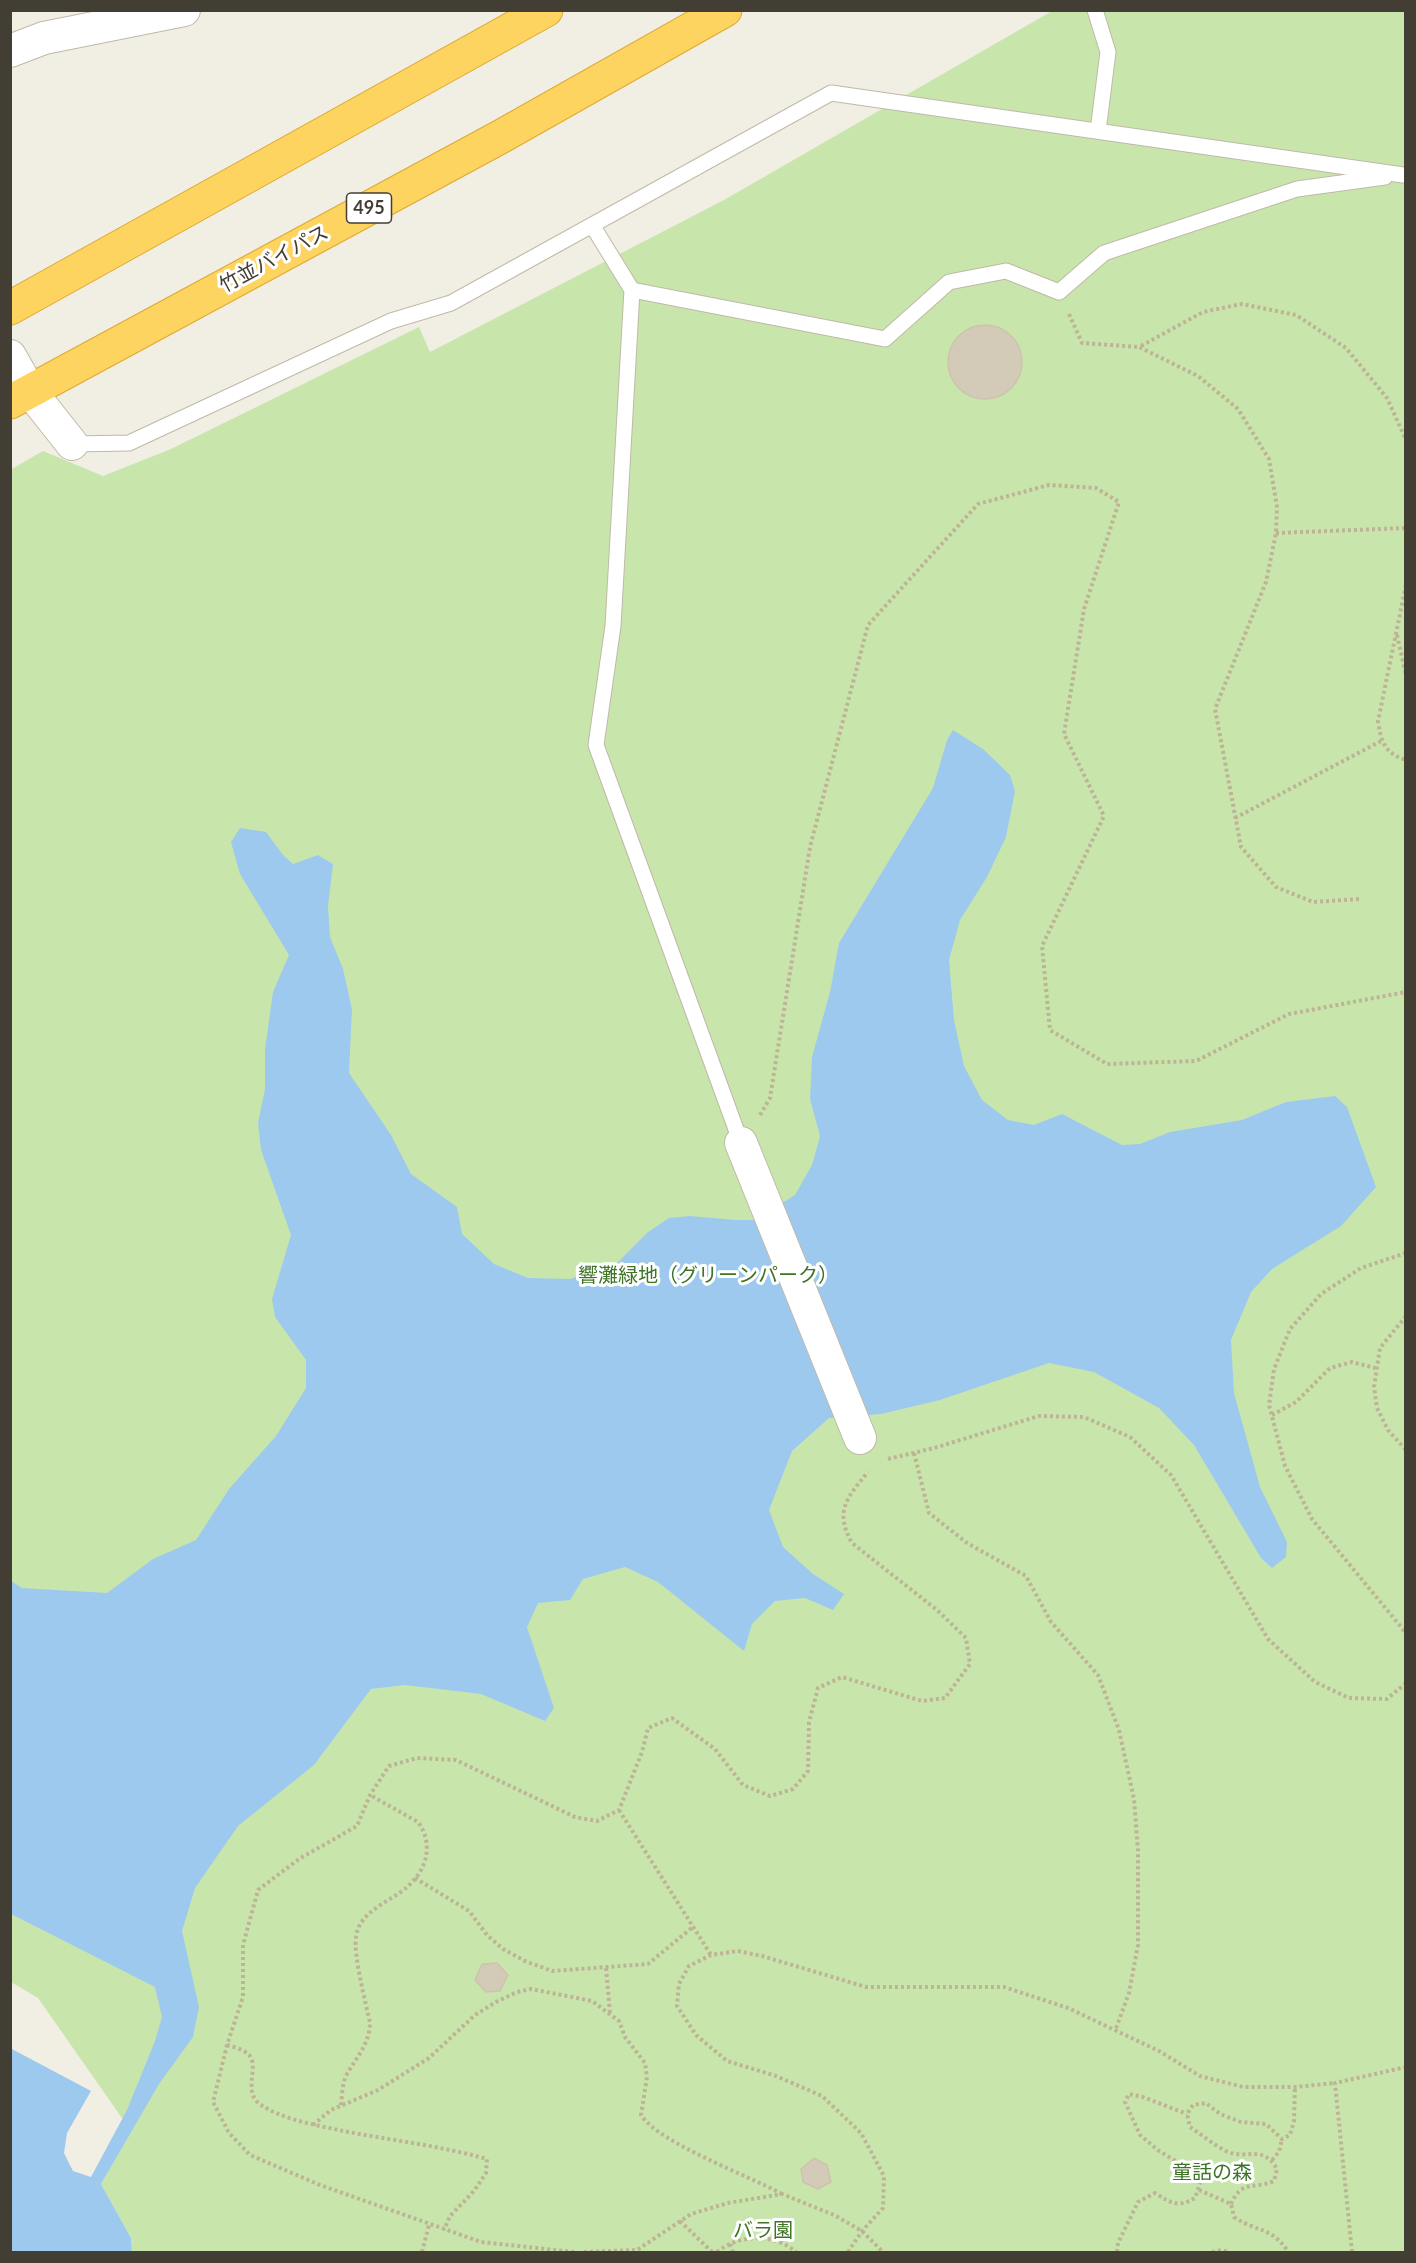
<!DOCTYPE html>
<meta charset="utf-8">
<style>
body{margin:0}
#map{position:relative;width:1416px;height:2263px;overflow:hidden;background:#f1eee3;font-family:Lato,sans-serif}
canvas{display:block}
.frame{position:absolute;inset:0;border:12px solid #433e33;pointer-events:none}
</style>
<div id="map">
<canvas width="1416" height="2263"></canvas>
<div class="frame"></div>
</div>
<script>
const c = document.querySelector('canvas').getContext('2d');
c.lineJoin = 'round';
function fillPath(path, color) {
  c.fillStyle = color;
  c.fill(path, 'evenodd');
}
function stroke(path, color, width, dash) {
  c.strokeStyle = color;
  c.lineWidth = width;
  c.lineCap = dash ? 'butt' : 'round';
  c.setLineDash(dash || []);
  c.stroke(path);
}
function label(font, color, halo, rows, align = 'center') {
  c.font = font + ' Lato,"Noto Sans JP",sans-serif';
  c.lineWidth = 6;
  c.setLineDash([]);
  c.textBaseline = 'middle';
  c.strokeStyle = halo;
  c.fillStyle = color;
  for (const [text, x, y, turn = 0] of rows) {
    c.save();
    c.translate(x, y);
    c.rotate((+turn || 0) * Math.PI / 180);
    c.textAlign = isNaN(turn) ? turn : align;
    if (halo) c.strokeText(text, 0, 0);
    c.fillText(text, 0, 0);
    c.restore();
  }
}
fillPath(new Path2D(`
 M 1052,11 L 1405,11 L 1405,2252 L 132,2252 L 131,2238 L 101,2184 L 131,2131 L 38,1998 L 11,1982 L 10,470 L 43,451 L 103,476 L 171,449 L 419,327 L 430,352 L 724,200 Z`), '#c8e6ab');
fillPath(new Path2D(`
 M 953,730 L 983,749 L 1010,775 L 1015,791 L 1006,837 L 987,877 L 960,920 L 949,960 L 954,1020 L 964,1066 L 982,1100 L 1008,1120 L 1034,1125 L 1062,1114 L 1122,1145 L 1140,1144 L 1170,1132 L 1242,1120 L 1286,1102 L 1335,1096 L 1347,1107 L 1376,1187 L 1341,1226 L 1272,1269 L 1251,1292 L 1231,1340 L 1234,1393 L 1260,1487 L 1287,1542 L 1286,1557 L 1272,1568 L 1261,1558 L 1194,1445 L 1159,1408 L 1094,1372 L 1049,1363 L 940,1400 L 881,1414 L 829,1418 L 792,1451 L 769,1510 L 783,1547 L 813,1574 L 844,1594 L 833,1610 L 805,1598 L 775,1601 L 752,1624 L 744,1651 L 658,1582 L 625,1567 L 583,1579 L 570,1600 L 538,1603 L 527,1627 L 554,1708 L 545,1721 L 481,1694 L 405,1685 L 371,1689 L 314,1765 L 238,1826 L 195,1888 L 182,1931 L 199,2007 L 193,2037 L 159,2084 L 101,2184 L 131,2238 L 132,2252 L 11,2252 L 10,2048 L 91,2091 L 67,2133 L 64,2153 L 73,2171 L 91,2177 L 127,2110 L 155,2041 L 162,2017 L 155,1987 L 11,1914 L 11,1581 L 22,1588 L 107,1593 L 153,1559 L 196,1540 L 229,1489 L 276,1436 L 306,1388 L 306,1360 L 275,1317 L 272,1299 L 291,1235 L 261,1150 L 258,1123 L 265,1089 L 265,1049 L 273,992 L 289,955 L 240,874 L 231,842 L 240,828 L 266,832 L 283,855 L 293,864 L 318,855 L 333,864 L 328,906 L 330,937 L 343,969 L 352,1009 L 349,1073 L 391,1135 L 411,1174 L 457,1207 L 462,1234 L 494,1264 L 528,1278 L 570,1279 L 616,1264 L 648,1232 L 669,1218 L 690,1216 L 736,1220 L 755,1220 L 795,1195 L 812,1165 L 820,1136 L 810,1099 L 812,1057 L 830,992 L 839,943 L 933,788 L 947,740 Z`), '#9ec9ef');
const building = new Path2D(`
 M948 362a37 37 0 1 1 74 0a37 37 0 1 1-74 0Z
 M 497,1963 L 508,1975 L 500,1991 L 486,1992 L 475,1980 L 482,1964 Z
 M 814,2158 L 827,2165 L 831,2182 L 818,2189 L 803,2182 L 801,2169 Z`);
fillPath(building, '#d3cab8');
stroke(building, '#cec3ac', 1.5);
const lane = new Path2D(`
 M 1095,10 L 1108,52 L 1098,131
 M 592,225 L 632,290 L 885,339 L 949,282 L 1006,271 L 1059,292 L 1104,253 L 1297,189 L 1385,177
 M 632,290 L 613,626 L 596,745 L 741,1143
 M 72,444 L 129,443 L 391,321 L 451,303 L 831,93 L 1403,175`);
const street = new Path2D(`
 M 10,51 L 44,38 L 184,10
 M 10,356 L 30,391 L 72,444
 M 741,1143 L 860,1438`);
const highway = new Path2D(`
 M 10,308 L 546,10
 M 10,402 L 502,136 L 725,10`);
stroke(lane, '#c0b9a8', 17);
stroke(street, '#c0b9a8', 34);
stroke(highway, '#dda931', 35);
stroke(new Path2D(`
 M 1069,314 L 1082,343 L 1139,347
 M 1276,533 L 1406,528
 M 1406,585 L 1378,721 C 1381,741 1384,753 1406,760
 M 1397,635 L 1406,675
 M 1235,818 L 1381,741
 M 1359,899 L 1313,902 L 1276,887 L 1241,847 L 1215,709 L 1266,582 L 1276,533 L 1277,507 L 1269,459 L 1238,409 L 1198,376 L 1139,347 L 1203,312 L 1242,304 L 1296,315 L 1346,348 L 1387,398 L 1406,440
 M 760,1115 L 770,1098 L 810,847 L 868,625 L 978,504 L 1049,485 L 1096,488 L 1119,502 L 1084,609 L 1064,734 L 1104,816 L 1042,946 L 1050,1030 L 1107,1064 L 1196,1061 L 1289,1014 L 1406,992
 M 1406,1253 L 1361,1268 L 1321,1294 L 1290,1329 L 1274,1369 L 1269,1405 L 1285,1466 L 1312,1519 L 1406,1633
 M 1406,1316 L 1380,1348 L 1374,1387 L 1377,1408 L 1388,1430 L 1406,1450
 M 1272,1415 L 1296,1402 L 1330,1368 L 1352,1362 L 1375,1368
 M 914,1453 L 929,1513 L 967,1543 L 1026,1576 L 1051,1622 L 1098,1675 L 1119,1730 L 1134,1799 L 1138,1851 L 1138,1945 L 1129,1993 L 1115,2031
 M 888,1459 L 934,1448 L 1039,1416 L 1084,1417 L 1130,1437 L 1171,1475 L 1268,1639 L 1315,1682 L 1349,1698 L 1387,1699 L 1406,1683
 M 619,1810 L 711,1955
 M 415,1878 L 469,1911 L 487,1935 L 503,1949 L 525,1961 L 552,1971 L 648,1964 L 694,1926
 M 606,1968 L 610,2013
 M 227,2045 C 234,2047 244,2050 248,2054 C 261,2065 241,2092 261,2105 C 284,2120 316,2125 343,2131 C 391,2140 441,2146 487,2159 L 486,2173 L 474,2191 L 450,2216 L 444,2230
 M 341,2105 C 342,2096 342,2085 346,2076 C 356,2057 369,2046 370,2023 C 366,2004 353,1954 356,1937 C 359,1911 390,1902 407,1887 C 427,1870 434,1844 418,1822 L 370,1795
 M 313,2125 L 331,2110 L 378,2090 L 429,2058 L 475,2015 L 496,2002 L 517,1992 L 531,1989 L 592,2001 L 619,2021 L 625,2037 L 645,2063 L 647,2077 L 641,2115 C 660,2144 748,2175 782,2194
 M 1272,2160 L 1279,2152 L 1282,2139
 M 1199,2190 L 1231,2204 L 1234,2217 C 1256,2232 1270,2226 1287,2250 L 1287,2252
 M 1231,2204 C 1242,2179 1253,2190 1274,2181 L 1277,2169 C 1262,2143 1246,2161 1226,2151 C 1214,2145 1202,2135 1190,2127 L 1187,2114 L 1193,2105 L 1206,2103 L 1220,2114 L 1241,2122 L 1266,2124 L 1282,2139 L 1290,2135 L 1294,2121 L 1295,2087
 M 680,2221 L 712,2252
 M 730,2244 L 733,2252
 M 422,2252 L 429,2225
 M 574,2252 L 481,2242 L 320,2185 L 250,2155 L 229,2133 L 213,2102 L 227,2045 L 243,1997 L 243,1945 L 258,1890 L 299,1859 L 357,1826 L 370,1795 L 389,1766 L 417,1758 L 456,1760 L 575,1817 L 597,1821 L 619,1810 L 642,1752 L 648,1728 L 672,1718 L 715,1749 L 743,1785 L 770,1796 L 793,1789 L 808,1771 L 809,1722 L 818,1688 L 842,1677 L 922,1701 L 945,1698 L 970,1664 L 966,1638 L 937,1610 L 852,1543 C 834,1512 847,1497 868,1472
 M 584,2252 L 637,2250 L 691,2214 L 728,2203 L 782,2194 L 834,2215 L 862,2231 L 883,2252
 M 717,2252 C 739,2234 774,2233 796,2252
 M 848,2252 L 862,2231 L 883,2208 L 884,2176 L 861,2133 L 822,2096 L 776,2076 L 727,2061 L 696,2035 L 677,2006 L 679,1984 L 689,1966 L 711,1955 L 738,1951 L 762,1956 L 866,1987 L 1004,1987 L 1068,2008 L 1159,2051 L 1200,2076 L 1243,2087 L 1295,2087 L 1335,2083
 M 1117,2252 L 1118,2243 L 1138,2202 L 1155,2193 C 1171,2203 1178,2208 1195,2198 L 1200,2183 L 1196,2173 L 1159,2151 L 1140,2135 L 1125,2102 L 1129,2094 L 1143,2097 L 1187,2114
 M 1212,2252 L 1222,2250 L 1228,2252
 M 1352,2252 L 1335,2083 L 1406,2067`), '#beb397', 4, [3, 3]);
stroke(lane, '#fff', 15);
stroke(street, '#fff', 32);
stroke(highway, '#fed461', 33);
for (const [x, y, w] of [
 [369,208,45]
]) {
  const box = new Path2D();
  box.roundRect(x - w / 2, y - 15, w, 30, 4.5);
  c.fillStyle = '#fff';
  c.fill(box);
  stroke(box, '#433e33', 1.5);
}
label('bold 18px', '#433e33', null, [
 ["495",369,208]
]);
label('20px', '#433e33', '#fff', [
 ["竹並バイパス",274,259,-28]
]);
label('20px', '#3f7427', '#fff', [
 ["響灘緑地（グリーンパーク）",708,1276],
 ["童話の森",1212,2173],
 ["バラ園",763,2231]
]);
</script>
